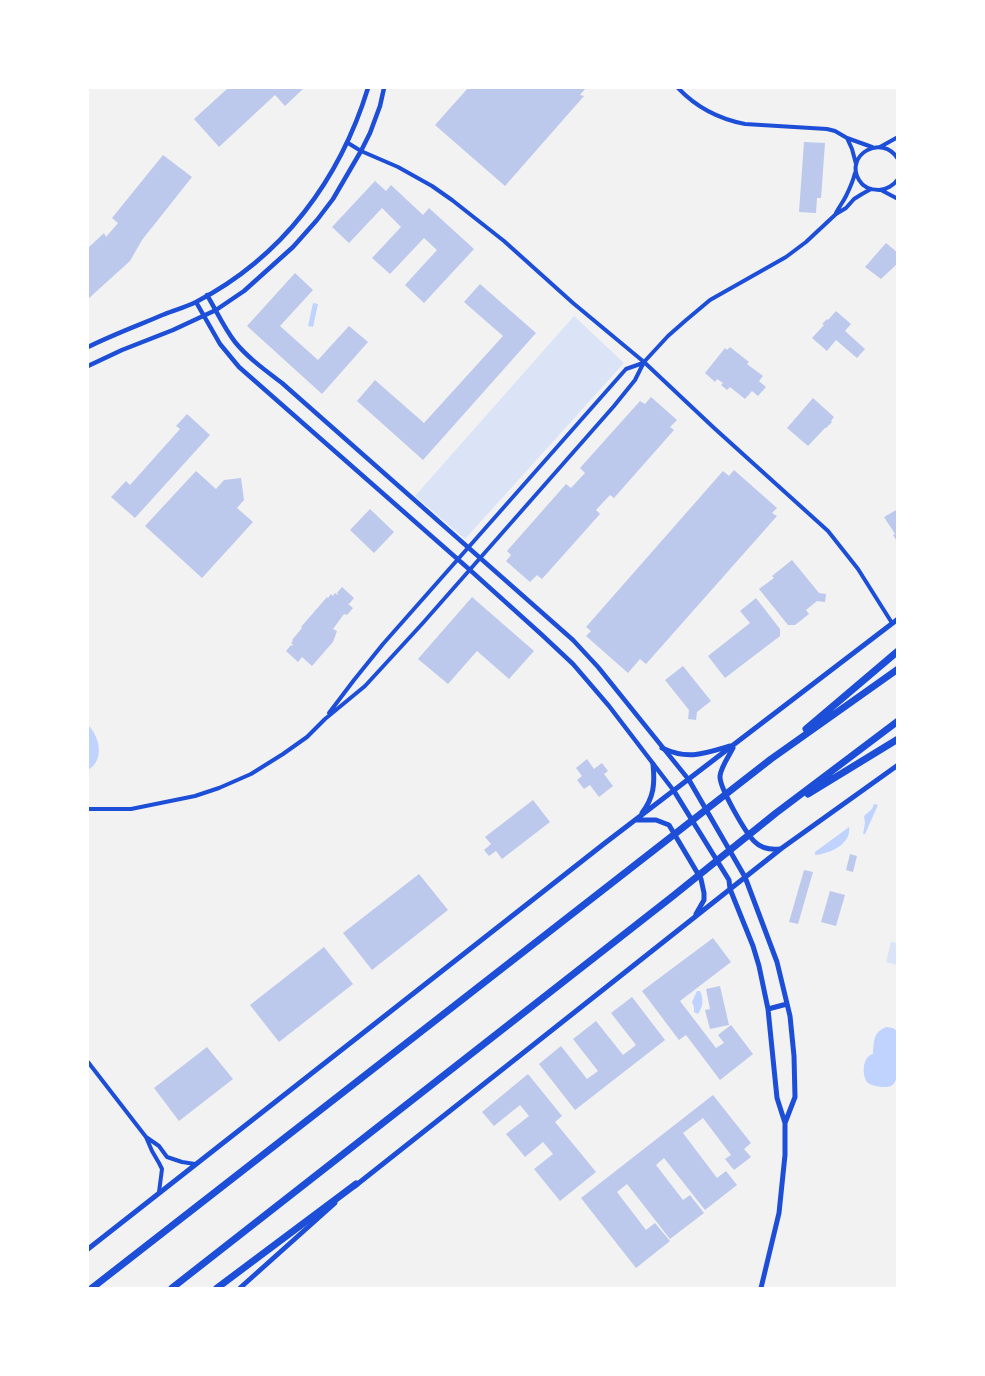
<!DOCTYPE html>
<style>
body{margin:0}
#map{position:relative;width:985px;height:1376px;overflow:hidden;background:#f2f2f2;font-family:Signika,sans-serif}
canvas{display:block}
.frame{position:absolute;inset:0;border:89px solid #fff;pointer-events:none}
</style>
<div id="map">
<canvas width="985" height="1376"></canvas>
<div class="frame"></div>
</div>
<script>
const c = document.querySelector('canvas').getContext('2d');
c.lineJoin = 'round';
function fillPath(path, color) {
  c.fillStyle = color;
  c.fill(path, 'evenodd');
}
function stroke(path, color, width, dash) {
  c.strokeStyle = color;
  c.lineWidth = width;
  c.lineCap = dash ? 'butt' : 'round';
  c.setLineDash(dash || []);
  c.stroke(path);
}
fillPath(new Path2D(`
 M 574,316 L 624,363 L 465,539 L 415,496 Z
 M 891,942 L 897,943 L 897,965 L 886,962 Z`), '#dbe4f7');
fillPath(new Path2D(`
 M 313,303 L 318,304 L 313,327 L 308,326 Z
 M 88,725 C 100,737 105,760 88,770 Z
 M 874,804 L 878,805 L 865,834 L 863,834 L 865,823 L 864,816 L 872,809 Z
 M 849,827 C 852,844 829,854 815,855 L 815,852 Z
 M 697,991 L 700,991 C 704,999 703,1007 698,1014 L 694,1012 L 694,1007 L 692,1002 Z
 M 886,1027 L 893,1028 L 897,1031 L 897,1076 C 896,1079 895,1084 891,1086 C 886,1088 872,1087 867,1082 C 861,1074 863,1056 873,1054 C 874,1040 873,1033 886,1027 Z`), '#bfd3fe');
fillPath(new Path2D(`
 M 228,88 L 304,88 L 285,106 L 275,95 L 219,147 L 194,119 Z
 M 468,88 L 586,88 L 580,95 L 584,96 L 505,186 L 435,125 Z
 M 804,142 L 825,143 L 821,198 L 817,198 L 816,213 L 799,212 Z
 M 163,155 L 192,177 L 142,240 L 130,261 L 88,299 L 88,248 L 104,233 L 106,237 L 118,223 L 112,218 Z
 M 375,181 L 386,191 L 391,185 L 423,215 L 429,208 L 474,249 L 424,303 L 405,285 L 437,250 L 424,238 L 390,274 L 372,258 L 401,227 L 382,208 L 349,243 L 332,227 Z
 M 886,243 L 898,253 L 898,263 L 881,279 L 865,267 Z
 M 295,273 L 313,290 L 280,326 L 318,360 L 349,326 L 368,342 L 322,394 L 247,326 Z
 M 480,284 L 536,333 L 423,460 L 357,401 L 375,380 L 424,423 L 503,336 L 464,302 Z
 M 836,311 L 851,324 L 845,331 L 865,349 L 857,358 L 836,340 L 827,351 L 812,338 L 824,325 L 822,324 L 827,319 L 828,320 Z
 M 730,347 L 749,362 L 747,364 L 763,376 L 759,381 L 766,387 L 758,396 L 752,391 L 745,399 L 730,387 L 727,390 L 721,385 L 723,383 L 717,379 L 715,382 L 705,373 L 725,348 L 727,350 Z
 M 651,397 L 677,420 L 670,427 L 674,430 L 614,498 L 610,495 L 596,510 L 600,514 L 542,579 L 537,575 L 530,582 L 506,561 L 511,555 L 507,551 L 566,484 L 571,488 L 585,473 L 580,468 L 640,401 L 645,404 Z
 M 813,398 L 834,417 L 831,421 L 832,422 L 826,428 L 825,428 L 808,446 L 787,428 Z
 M 187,414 L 210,435 L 135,518 L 111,497 L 126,481 L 130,485 L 180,429 L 176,426 Z
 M 734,470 L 777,508 L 772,513 L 777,516 L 646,664 L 640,659 L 628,673 L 586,636 L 591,631 L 586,627 L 723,471 L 729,476 Z
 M 196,471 L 216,489 L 224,480 L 241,478 L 244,500 L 237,508 L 253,522 L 202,578 L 145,526 Z
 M 370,509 L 394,532 L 374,553 L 350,530 Z
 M 898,509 L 898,543 L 893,535 L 895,534 L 884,517 Z
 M 792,560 L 819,593 L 826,594 L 825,602 L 817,601 L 806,610 L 809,614 L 795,625 L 788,625 L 759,589 L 774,578 L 772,576 Z
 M 342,587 L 354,598 L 349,604 L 347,603 L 353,608 L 347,615 L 344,614 L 333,629 L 337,631 L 333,642 L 312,666 L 302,657 L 298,662 L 286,651 L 291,645 L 292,646 L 293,645 L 291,643 L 293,641 L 292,640 L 302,628 L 301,627 L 327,597 L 328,598 L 331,594 L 333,596 L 335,593 L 338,595 L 338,594 L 337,593 Z
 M 472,597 L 534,651 L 509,679 L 477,651 L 448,684 L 418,659 Z
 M 756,598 L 780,629 L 780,636 L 725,678 L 708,656 L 750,623 L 740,611 Z
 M 683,666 L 711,701 L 697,712 L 696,720 L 688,719 L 689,710 L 665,680 Z
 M 587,759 L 594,769 L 602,763 L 608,771 L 604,774 L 613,786 L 599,797 L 590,785 L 584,789 L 577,780 L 582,776 L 576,768 Z
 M 533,800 L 550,822 L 502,859 L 496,851 L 489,856 L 484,850 L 491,844 L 485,837 Z
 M 850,854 L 857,856 L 853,872 L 846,870 Z
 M 804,870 L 813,872 L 798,924 L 789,922 Z
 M 419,874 L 448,910 L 372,970 L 343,933 Z
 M 830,891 L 845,895 L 836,926 L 821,922 Z
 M 713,938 L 731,962 L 680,1001 L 716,1048 L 724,1043 L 718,1035 L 731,1025 L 753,1054 L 720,1080 L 686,1035 L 679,1040 L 642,991 Z
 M 324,947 L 353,984 L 279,1042 L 250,1005 Z
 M 720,986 L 729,1025 L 710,1029 L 705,1010 L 710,1009 L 706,989 Z
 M 632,997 L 665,1040 L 575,1110 L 539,1064 L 561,1046 L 587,1079 L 598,1071 L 573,1039 L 596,1021 L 623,1055 L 636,1045 L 611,1013 Z
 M 207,1047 L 233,1079 L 179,1121 L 154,1088 Z
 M 528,1074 L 562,1116 L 555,1122 L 596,1172 L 560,1201 L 534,1169 L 553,1154 L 543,1142 L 525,1157 L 506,1134 L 529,1116 L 520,1105 L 494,1126 L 482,1112 Z
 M 713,1095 L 751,1143 L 744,1149 L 751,1157 L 734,1170 L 725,1159 L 731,1155 L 703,1118 L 683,1133 L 717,1178 L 726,1171 L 737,1185 L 705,1210 L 664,1158 L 656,1165 L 683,1200 L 690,1195 L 704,1213 L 670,1239 L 627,1184 L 617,1192 L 646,1230 L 655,1223 L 670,1241 L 636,1268 L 581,1198 Z`), '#bdc9ec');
stroke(new Path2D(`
 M 678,88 C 696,107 719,119 745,124 L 827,129 L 835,131 L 847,138 L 872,147
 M 847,138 L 852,149 L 856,164
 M 348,143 L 361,151 L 398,167 L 432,186 L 452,200 L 504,241 L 573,303 L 644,362 L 713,427 L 828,531 L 858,569 L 892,623
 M 880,147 L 898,137
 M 898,159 C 882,133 844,155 859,180 C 863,187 870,190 879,190 C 886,190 894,185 898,179
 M 881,190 L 898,199
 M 836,213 C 839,207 843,202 846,196 C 850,188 853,181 855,173
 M 329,713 L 354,680 L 383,644 L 626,369 L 643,363
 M 88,809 L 131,809 L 195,796 L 219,788 L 251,774 L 283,754 L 307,737 L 325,719 L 365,686 L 422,624 L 614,406 L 635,380 L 644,362 L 668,336 L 685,321 L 710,300 L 786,257 L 806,242 L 836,214 L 846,208 L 854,199 L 862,194 L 871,189
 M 88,1062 L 146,1137 L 152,1151 L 159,1163 L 162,1169 L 159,1192
 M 146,1137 L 159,1146 L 167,1157 L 182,1162 L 195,1164`), '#1d4ed8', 4);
stroke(new Path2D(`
 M 207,295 C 216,310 224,328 235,342 C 248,358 265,370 282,383 L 573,640 L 598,667 L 689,780
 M 196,302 L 220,344 L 239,367 L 470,570 L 541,634 L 573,664 L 609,706 L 674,791
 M 88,347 C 112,335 139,325 165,314 C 175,310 186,307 196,302 C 283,257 340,179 368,88
 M 88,366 L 122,350 L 173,330 L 216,310 L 244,291 L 293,247 L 317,220 L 333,199 L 361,151 L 370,133 L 380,106 L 384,88`), '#1d4ed8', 4.5);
stroke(new Path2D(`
 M 662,748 C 688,760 703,754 730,746
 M 733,748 C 729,756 721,767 720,776 C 719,787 746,834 755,842 C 762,849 770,850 780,849
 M 689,780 L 745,877 L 777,962 L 790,1016 L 794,1056 L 795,1097 L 785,1123
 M 674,791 L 729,880 L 730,889 L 753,946 L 759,966 L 768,1009 L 777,1098 L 785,1123 L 785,1155 L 779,1213 L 761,1288
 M 642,813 C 654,797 655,784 653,764
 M 636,820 L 656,820 L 669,825 L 701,879 L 704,893 L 704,900 L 696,914
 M 768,1009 L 787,1004
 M 355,1186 L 782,848 L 898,765
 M 88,1249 L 605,843 L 898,619
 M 240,1288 L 335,1203`), '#1d4ed8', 5);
stroke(new Path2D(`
 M 806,729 L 898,651
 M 808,794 L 898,739
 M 92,1288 L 771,759 L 898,669
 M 172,1288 L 673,896 L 776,813 L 898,721
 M 217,1288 L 356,1184`), '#1d4ed8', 7);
</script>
